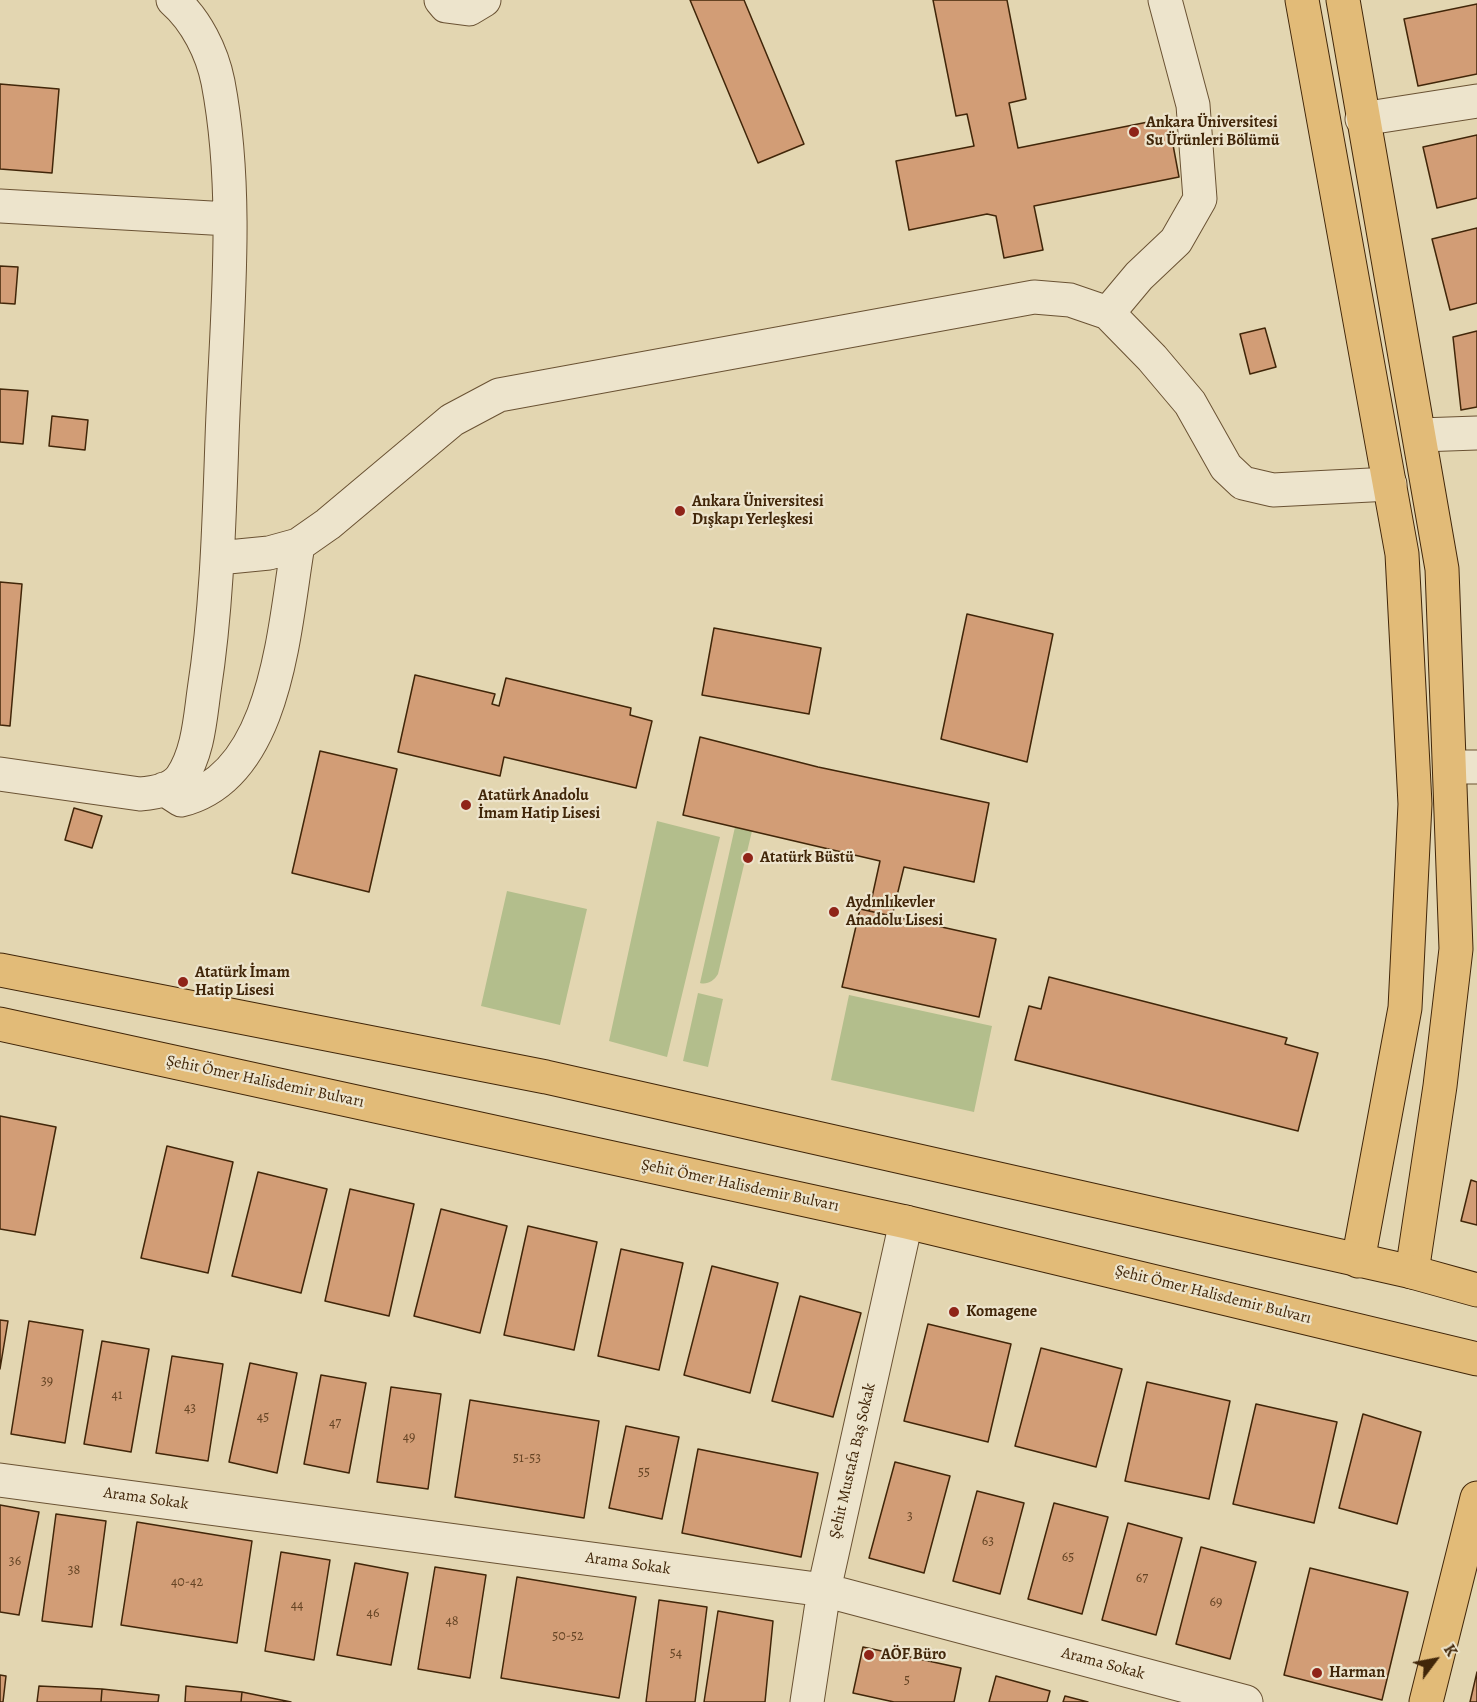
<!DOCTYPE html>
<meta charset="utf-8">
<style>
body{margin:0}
#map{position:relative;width:1477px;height:1702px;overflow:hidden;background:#e3d6b1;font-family:Alegreya,serif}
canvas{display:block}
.north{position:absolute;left:1405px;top:1630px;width:60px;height:60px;-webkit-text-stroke:4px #ede4cc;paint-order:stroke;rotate:58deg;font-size:16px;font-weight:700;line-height:24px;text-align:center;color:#412609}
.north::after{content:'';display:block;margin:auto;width:21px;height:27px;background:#412609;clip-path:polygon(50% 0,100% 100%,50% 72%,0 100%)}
</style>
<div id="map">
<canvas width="1477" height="1702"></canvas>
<div class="north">K</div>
</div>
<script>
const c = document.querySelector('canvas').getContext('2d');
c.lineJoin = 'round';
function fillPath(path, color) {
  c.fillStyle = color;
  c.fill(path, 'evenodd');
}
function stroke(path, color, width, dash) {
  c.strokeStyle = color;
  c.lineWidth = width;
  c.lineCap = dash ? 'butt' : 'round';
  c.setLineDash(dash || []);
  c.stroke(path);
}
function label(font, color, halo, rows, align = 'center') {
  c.font = font + ' Alegreya,serif';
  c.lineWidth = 4.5;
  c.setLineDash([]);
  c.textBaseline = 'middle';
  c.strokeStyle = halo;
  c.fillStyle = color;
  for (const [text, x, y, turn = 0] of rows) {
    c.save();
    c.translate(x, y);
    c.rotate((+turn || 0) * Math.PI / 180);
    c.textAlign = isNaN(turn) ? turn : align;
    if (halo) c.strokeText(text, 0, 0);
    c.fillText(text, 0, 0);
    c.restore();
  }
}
fillPath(new Path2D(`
 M 657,821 L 720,837 L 667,1057 L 609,1041 Z
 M 735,827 L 752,831 L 718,974 C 714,981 707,985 700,983 Z
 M 507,891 L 587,909 L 560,1025 L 481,1006 Z
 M 698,993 L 723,999 L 708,1067 L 683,1061 Z
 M 849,995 L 992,1026 L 974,1112 L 831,1080 Z`), '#b3be8c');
const building = new Path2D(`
 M 690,0 L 744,0 L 804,144 L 758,163 Z
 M 933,0 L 1007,0 L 1026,99 L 1009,103 L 1018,148 L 1168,118 L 1179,177 L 1034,206 L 1043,250 L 1004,258 L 996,216 L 987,214 L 909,230 L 896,161 L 974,146 L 967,114 L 956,116 Z
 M 1477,4 L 1477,74 L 1418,86 L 1404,19 Z
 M 0,84 L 59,89 L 52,173 L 0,169 Z
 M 1477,135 L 1477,198 L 1437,208 L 1423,147 Z
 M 1477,228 L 1477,303 L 1450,310 L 1432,239 Z
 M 0,266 L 18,267 L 15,304 L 0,303 Z
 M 1265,328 L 1276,367 L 1250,374 L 1240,334 Z
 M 1477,331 L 1477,407 L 1461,410 L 1453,337 Z
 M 0,389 L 28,391 L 23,444 L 0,442 Z
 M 52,416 L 88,420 L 85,450 L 49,446 Z
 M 0,582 L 22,584 L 10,726 L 0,725 Z
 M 967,614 L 1053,634 L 1027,762 L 941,739 Z
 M 714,628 L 821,648 L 809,714 L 702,695 Z
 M 415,675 L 495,694 L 492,704 L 499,706 L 506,678 L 631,708 L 630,715 L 652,721 L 636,788 L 504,757 L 500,776 L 398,752 Z
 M 700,737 L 818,767 L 989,803 L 974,882 L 904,867 L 892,916 L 869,911 L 880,861 L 683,815 Z
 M 320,751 L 397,769 L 369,892 L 292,873 Z
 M 74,808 L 102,816 L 92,848 L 65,840 Z
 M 860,909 L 996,939 L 979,1017 L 842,987 Z
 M 1049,977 L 1287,1038 L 1285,1044 L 1318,1053 L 1298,1131 L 1015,1060 L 1029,1006 L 1041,1009 Z
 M 0,1116 L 56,1127 L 35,1235 L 0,1229 Z
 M 167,1146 L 233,1162 L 208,1273 L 141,1258 Z
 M 258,1172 L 327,1189 L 301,1293 L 232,1276 Z
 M 1471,1180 L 1477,1182 L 1477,1225 L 1461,1221 Z
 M 350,1189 L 414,1204 L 389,1316 L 325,1301 Z
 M 441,1209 L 507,1226 L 480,1333 L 414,1316 Z
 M 528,1226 L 597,1242 L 574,1350 L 504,1335 Z
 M 621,1249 L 683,1263 L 659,1370 L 598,1356 Z
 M 712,1266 L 778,1283 L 750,1393 L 684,1375 Z
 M 800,1296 L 861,1313 L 833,1417 L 772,1401 Z
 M 0,1320 L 8,1321 L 0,1369 Z
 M 29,1321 L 83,1330 L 65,1443 L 11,1434 Z
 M 928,1324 L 1011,1344 L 988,1442 L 904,1421 Z
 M 102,1341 L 149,1349 L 131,1452 L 84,1444 Z
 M 1041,1348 L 1122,1369 L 1096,1467 L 1015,1446 Z
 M 172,1356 L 223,1364 L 208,1461 L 156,1453 Z
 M 250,1363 L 297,1373 L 277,1473 L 229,1462 Z
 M 321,1375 L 366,1383 L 349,1473 L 304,1464 Z
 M 1147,1382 L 1230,1401 L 1209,1499 L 1125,1481 Z
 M 391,1387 L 441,1394 L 428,1489 L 377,1482 Z
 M 470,1400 L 599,1421 L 584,1518 L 455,1497 Z
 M 1256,1404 L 1337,1422 L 1314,1523 L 1233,1504 Z
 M 1363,1414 L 1421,1432 L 1397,1524 L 1339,1508 Z
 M 626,1426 L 679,1437 L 662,1519 L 609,1508 Z
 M 698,1449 L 818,1473 L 801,1557 L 682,1533 Z
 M 895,1462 L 950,1476 L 924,1573 L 869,1558 Z
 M 977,1491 L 1024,1503 L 1000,1594 L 953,1581 Z
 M 1054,1503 L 1108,1517 L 1082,1614 L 1028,1599 Z
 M 0,1505 L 39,1512 L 19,1615 L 0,1612 Z
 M 56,1514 L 106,1521 L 92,1627 L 42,1621 Z
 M 137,1522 L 252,1541 L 237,1643 L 121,1625 Z
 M 1128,1523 L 1182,1538 L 1156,1635 L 1102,1620 Z
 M 1201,1547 L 1256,1562 L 1230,1659 L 1176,1644 Z
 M 281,1552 L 330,1560 L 314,1660 L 265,1651 Z
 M 355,1563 L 408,1573 L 391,1665 L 337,1655 Z
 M 435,1567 L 486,1575 L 470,1678 L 418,1669 Z
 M 1310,1568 L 1408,1592 L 1382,1700 L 1284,1675 Z
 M 517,1577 L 636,1597 L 619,1698 L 501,1678 Z
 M 659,1600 L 707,1607 L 695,1702 L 646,1702 Z
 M 718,1611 L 773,1621 L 765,1702 L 704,1702 Z
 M 863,1647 L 961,1668 L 954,1702 L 894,1702 L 853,1693 Z
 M 1477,1672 L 1477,1702 L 1470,1702 Z
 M 0,1675 L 6,1676 L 3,1702 L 0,1702 Z
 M 996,1676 L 1050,1691 L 1047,1702 L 989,1702 Z
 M 39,1686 L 102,1689 L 101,1702 L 37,1702 Z
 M 186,1686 L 242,1692 L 241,1702 L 185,1702 Z
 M 102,1689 L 159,1695 L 158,1702 L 101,1702 Z
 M 242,1692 L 291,1702 L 241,1702 Z
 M 1065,1696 L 1088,1702 L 1063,1702 Z`);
fillPath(building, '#d29d76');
stroke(building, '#412609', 1.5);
const minor = new Path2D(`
 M 441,0 L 446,6 L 469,9 L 484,0
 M 1362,119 L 1477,101
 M 0,206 L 229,219
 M 1108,313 L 1139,276 L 1176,241 L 1200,199 L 1193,105 L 1165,0
 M 1420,435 L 1477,433
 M 218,558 L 269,553 L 298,545 L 328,524 L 452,420 L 499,395 L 1034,297 L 1070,300 L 1108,313 L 1152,358 L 1190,403 L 1226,467 L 1243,483 L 1273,490 L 1390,484
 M 1451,767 L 1477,767
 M 0,774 L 140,794 C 154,793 172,790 181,778 C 198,753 200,720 204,691 C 217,607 219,523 222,439 C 226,321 240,198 218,82 C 212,52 196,20 173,0
 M 164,789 L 181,800 C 278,776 284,625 298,545
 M 0,1480 L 824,1590 L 1246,1702
 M 807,1702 L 824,1590 L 906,1222`);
const major = new Path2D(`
 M 1302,0 L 1402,554 L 1415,804 L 1405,1008 L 1358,1261
 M 1343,0 L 1442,569 L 1456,949 L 1440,1086 L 1412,1272
 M 1426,1702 L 1477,1498`);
const highway = new Path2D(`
 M 0,970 L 546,1077 L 1412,1272 L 1477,1290
 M 0,1024 L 906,1222 L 1477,1359`);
stroke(minor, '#6a5233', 35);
stroke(major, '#412609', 35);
stroke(highway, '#412609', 35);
stroke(minor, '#ede4cc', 33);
stroke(major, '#e2bb78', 33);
stroke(highway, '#e2bb78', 33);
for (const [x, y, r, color] of [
 [1134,132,6,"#8f2418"],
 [680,511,6,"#8f2418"],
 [466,805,6,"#8f2418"],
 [748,858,6,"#8f2418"],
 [834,912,6,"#8f2418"],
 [183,982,6,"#8f2418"],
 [954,1312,6,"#8f2418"],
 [869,1655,6,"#8f2418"],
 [1317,1673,6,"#8f2418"]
]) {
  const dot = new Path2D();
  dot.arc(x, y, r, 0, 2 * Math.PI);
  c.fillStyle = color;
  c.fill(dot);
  stroke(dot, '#ede4cc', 2);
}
label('14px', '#654424', null, [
 ["39",47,1382],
 ["41",117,1396],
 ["43",190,1409],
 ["45",263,1418],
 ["47",335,1424],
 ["49",409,1438],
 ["51-53",527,1459],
 ["55",644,1473],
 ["3",910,1517],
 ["63",988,1542],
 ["65",1068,1558],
 ["36",15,1562],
 ["38",74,1571],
 ["67",1142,1579],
 ["40-42",187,1583],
 ["69",1216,1603],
 ["44",297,1606],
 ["46",373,1614],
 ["48",452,1622],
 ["50-52",568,1637],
 ["54",676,1654],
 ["5",907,1681]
]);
label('bold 16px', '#412609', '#ede4cc', [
 ["Ankara Üniversitesi",1146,123],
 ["Su Ürünleri Bölümü",1146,141],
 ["Ankara Üniversitesi",692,502],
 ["Dışkapı Yerleşkesi",692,520],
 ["Atatürk Anadolu",478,796],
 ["İmam Hatip Lisesi",478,814],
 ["Atatürk Büstü",760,858],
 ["Aydınlıkevler",846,903],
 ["Anadolu Lisesi",846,921],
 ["Atatürk İmam",195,973],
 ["Hatip Lisesi",195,991],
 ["Komagene",966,1312],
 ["AÖF Büro",881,1655],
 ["Harman",1329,1673]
], 'left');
label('16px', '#412609', '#ede4cc', [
 ["Şehit Ömer Halisdemir Bulvarı",265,1082,12],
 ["Şehit Ömer Halisdemir Bulvarı",740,1186,12],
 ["Şehit Ömer Halisdemir Bulvarı",1213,1295,14],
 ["Şehit Mustafa Baş Sokak",853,1461,-77],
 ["Arama Sokak",146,1499,8],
 ["Arama Sokak",628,1564,8],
 ["Arama Sokak",1103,1664,15]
]);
</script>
